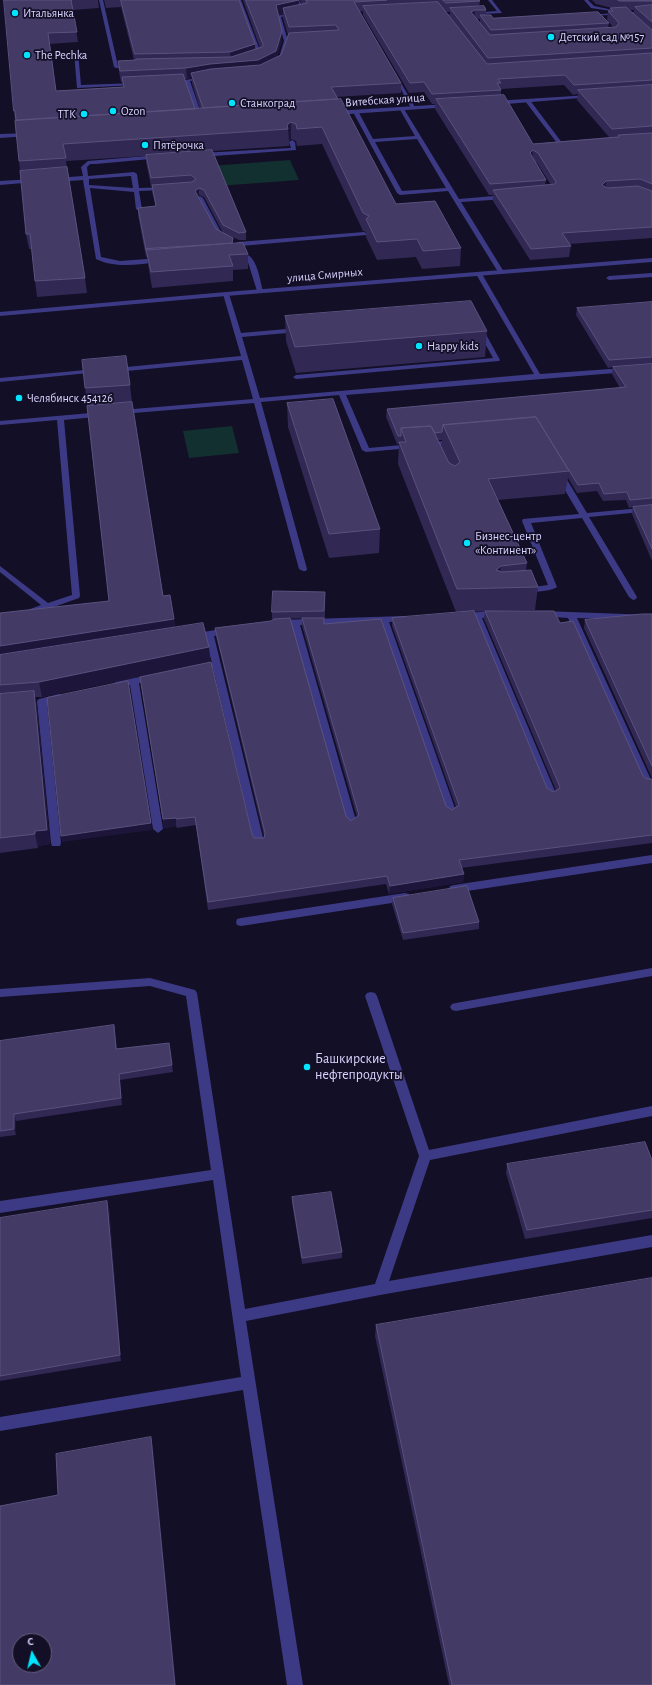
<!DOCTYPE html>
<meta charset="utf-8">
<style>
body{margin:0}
#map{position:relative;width:652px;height:1685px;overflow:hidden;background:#130f26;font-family:"Alegreya Sans",sans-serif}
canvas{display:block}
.north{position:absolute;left:12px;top:1633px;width:40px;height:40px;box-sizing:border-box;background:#130f26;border:1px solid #625e7d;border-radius:50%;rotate:352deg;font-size:11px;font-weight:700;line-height:16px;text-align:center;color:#d9d4ff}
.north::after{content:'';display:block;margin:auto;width:14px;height:18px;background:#00e5ff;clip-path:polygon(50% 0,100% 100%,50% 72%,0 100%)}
</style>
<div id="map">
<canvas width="652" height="1685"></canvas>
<div class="north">С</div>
</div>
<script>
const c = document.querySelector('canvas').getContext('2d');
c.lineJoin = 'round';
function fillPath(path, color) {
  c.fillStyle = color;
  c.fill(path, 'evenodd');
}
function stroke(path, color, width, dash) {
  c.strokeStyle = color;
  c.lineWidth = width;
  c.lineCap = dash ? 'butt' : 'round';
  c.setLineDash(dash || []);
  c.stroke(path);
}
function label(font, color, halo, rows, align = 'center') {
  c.font = font + ' "Alegreya Sans",sans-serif';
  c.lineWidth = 3.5;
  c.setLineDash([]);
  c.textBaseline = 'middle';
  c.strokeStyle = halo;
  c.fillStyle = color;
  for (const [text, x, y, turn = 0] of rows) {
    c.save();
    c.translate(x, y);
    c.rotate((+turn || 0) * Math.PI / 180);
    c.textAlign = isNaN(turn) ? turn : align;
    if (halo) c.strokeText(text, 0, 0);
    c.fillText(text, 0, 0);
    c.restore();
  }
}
fillPath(new Path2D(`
 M 290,160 L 299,180 L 204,187 L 197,167 Z
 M 232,426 L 239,453 L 189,458 L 183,431 Z`), '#12302f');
fillPath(new Path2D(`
 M 99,0 L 103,0 L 118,66 L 131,66 L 133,68 L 116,68 L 114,67 Z
 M 237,0 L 241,0 L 262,56 L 258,59 L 254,58 L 257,55 Z
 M 295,0 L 299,0 L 306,12 L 281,17 L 288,41 L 281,63 L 277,64 L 284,41 L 277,16 L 301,11 Z
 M 488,0 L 492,0 L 502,13 L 444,16 L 442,15 L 497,11 Z
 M 584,0 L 588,0 L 594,6 L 613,10 L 611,11 L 591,8 Z
 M 652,11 L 652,13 L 587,16 L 585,15 Z
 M 76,51 L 78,52 L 81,85 L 136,83 L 138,84 L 136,85 L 77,88 L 74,52 Z
 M 392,73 L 396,74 L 416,109 L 411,108 Z
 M 205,77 L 207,79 L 190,81 L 204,122 L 201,124 L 198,122 L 185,82 L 174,83 L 172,82 Z
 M 525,99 L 529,99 L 563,144 L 572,144 L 572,146 L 560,147 L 525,101 Z
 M 399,108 L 404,109 L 459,199 L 506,195 L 509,197 L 506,199 L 461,202 L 504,272 L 503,273 L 498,272 L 448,191 L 400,195 L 397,193 L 353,112 L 358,111 L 373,139 L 415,136 ZM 417,139 L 446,188 L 402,191 L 375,142 Z
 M 292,140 L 295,142 L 296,150 L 201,157 L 198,155 L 201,153 L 291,148 L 289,142 Z
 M 159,155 L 162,157 L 161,158 L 96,164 L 90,164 L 87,167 L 88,176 L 134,172 L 137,174 L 139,188 L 167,187 L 167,189 L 165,190 L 139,191 L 142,209 L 139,211 L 136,209 L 134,192 L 90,188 L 101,257 L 120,261 L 160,258 L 163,260 L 160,262 C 138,264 117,269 96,259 L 83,180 L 55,182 L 52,180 L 55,178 L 83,176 L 81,167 L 88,161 ZM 131,176 L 133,188 L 89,185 L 89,179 Z
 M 33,179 L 36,181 L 35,182 L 0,185 L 0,181 Z
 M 200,196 L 203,198 L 222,234 L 229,237 L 229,239 L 218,236 L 197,198 Z
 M 364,232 L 366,233 L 366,235 L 241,246 L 239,252 C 257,252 259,277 263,291 L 260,293 L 257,291 L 247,259 C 243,255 237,258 233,254 L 235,252 L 234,251 L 235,244 L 238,242 Z
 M 479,272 L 482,274 L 540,374 L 652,366 L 652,370 L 346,395 L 369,448 L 455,440 L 459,442 L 455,444 L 366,452 L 362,450 L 339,395 L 261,402 L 307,569 L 306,571 L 303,571 L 299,569 L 254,403 L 122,414 L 118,412 L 122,410 L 253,399 L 242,360 L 116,372 L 113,370 L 116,368 L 241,356 L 223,294 L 226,292 L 229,294 L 241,333 L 298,328 L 301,330 L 298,332 L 242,337 L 260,398 L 534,374 L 476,274 Z
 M 652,273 L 652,277 L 609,280 L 606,278 L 609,276 Z
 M 480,327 L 483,329 L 500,360 L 499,361 L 296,379 L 293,377 L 296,375 L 493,358 L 477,329 Z
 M 96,369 L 98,370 L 98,372 L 0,382 L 0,378 Z
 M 102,412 L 106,414 L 105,416 L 64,420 L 80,596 L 79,598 L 31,615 L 25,615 L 24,613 L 25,611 L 41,605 L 0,572 L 0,566 L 48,603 L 72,595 L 57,420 L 0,425 L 0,421 Z
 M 557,473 L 563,473 L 587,513 L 652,507 L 652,511 L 589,517 L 637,597 L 636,599 L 633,600 L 629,597 L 582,518 L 531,523 L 557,587 C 552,591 527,594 522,590 L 526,588 L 548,585 L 522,521 L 523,519 L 579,514 L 556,475 Z
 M 499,611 L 503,614 L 502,616 L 482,618 L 557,796 L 555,798 L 549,798 L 547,796 L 474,618 L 463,619 L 459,616 L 463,613 Z
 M 543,611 L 652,615 L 652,621 L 577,618 L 652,782 L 651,786 L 645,786 L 643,784 L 568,618 L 540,616 L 539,614 Z
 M 405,616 L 409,619 L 408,621 L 389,622 L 457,814 L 452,817 L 447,814 L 380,622 L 300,625 L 357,824 L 352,828 L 347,824 L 291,625 L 279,626 L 275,623 L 279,620 Z
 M 227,628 L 231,631 L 230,633 L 214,636 L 264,842 L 263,845 L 255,845 L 254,842 L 213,668 L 198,671 L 194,668 L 195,666 L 212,663 L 205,637 L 192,640 L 188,637 L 192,634 Z
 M 153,674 L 157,677 L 156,679 L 139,683 L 163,829 L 158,833 L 153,829 L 130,685 L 116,688 L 112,685 L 116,682 Z
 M 59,694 L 64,697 L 62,699 L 47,703 L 61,843 L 60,846 L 52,846 L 51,843 L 37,701 L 39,699 Z
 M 652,855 L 652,863 L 454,893 L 450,892 L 449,889 L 450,886 L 454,885 Z
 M 405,893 L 409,894 L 410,897 L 409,900 L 405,901 L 241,926 L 237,925 L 236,922 L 237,919 L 241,918 Z
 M 652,968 L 652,976 L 456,1011 L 452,1010 L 450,1007 L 452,1004 L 456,1003 Z
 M 150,978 L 195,990 L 197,993 L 245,1309 L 375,1284 L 419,1156 L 365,996 L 367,993 L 371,992 L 375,993 L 377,996 L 429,1150 L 652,1106 L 652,1116 L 430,1160 L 389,1281 L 652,1235 L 652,1247 L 380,1295 L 246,1321 L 303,1685 L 287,1685 L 243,1390 L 0,1431 L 0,1417 L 241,1377 L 213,1180 L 0,1213 L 0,1201 L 211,1170 L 186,996 L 150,986 L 0,997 L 0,989 Z`), '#3d3a85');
fillPath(new Path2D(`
 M 590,95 L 592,95 L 592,97 L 494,105 L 491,103 L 494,101 Z
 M 448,104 L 450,105 L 450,107 L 335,115 L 332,113 L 335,111 Z
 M 31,133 L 32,134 L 29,136 L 0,138 L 0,134 Z
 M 652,258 L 652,262 L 226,296 L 0,316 L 0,312 L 226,292 Z`), '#3d3a85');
fillPath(new Path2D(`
 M 4,0 L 98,0 L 99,8 L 73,10 L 78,42 L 50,44 L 56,91 L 123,87 L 122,82 L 121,82 L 119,72 L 118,61 L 134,60 L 121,7 L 106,8 L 104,0 L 239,0 L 255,49 L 260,48 L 243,0 L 299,0 L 299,5 L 302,4 L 300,0 L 479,0 L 480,1 L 479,7 L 486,10 L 486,15 L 493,18 L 609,23 L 608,28 L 613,27 L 607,20 L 608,11 L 610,11 L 610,8 L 612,8 L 596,4 L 592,0 L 652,0 L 652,238 L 569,244 L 571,246 L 569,257 L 530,260 L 493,201 L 493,195 L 489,195 L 435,109 L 435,104 L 432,104 L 424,92 L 409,93 L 363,15 L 363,11 L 360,12 L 401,83 L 401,93 L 336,97 L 396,204 L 461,248 L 460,266 L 422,269 L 416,257 L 377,260 L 366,237 L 366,232 L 363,231 L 322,144 L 297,146 L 296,141 L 291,139 L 289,141 L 289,146 L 212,151 L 246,232 L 246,240 L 239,240 L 223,233 L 204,197 L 199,195 L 198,196 L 216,229 L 233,238 L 233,243 L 248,254 L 248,269 L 233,270 L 233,281 L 152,288 L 148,264 L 147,257 L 146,257 L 138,215 L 138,208 L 156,206 L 152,192 L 152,186 L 151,186 L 146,162 L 146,156 L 66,161 L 85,278 L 87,293 L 37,297 L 35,281 L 32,249 L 29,249 L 26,234 L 19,161 L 15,122 L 14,111 ZM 628,10 L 634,10 L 634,14 ZM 446,12 L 450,12 L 450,17 ZM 283,14 L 283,18 L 288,35 L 281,55 L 277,57 L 282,41 L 282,31 L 278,15 ZM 477,19 L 480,19 L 480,23 ZM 192,78 L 192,83 L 200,109 L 195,109 L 185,79 ZM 564,85 L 573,95 L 578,94 L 577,100 L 609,137 L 533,144 L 501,95 L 501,89 ZM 535,162 L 537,163 L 551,185 L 545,185 L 546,180 Z
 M 652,302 L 652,561 L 632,514 L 633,507 L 629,508 L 626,500 L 603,501 L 597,491 L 577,493 L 568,478 L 565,494 L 498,500 L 527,563 L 526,570 L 538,587 L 535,610 L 456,612 L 398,464 L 399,444 L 397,444 L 386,417 L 387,409 L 620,388 L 612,374 L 613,367 L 608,368 L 576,315 L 577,308 ZM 438,440 L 442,440 L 441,447 Z
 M 285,316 L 487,331 L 485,357 L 296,373 L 286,341 Z
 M 82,360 L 130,385 L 132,402 L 163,596 L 174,619 L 175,628 L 209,647 L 210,662 L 42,697 L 35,697 L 37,706 L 50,844 L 38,846 L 38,848 L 0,853 L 0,613 L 109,601 Z
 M 287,403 L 380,529 L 379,553 L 329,558 L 288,427 Z
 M 325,592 L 325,618 L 272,619 L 272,612 Z
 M 485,611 L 560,623 L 643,776 L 647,779 L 652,779 L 652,843 L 461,868 L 464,874 L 463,882 L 389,894 L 386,884 L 208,910 L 196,825 L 177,828 L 176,826 L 164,828 L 140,677 L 252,834 L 254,838 L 264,838 L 264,836 L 216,636 L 215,628 L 346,816 L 351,821 L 357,817 L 302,626 L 302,618 L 324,624 L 446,806 L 452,810 L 456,807 L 392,626 L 392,618 L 547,788 L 553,792 L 556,790 L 484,619 Z
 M 652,614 L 652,778 L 584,628 L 585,620 Z
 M 393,898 L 479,922 L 479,929 L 403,940 L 392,904 Z
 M 114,1025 L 117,1049 L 169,1043 L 173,1072 L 120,1080 L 122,1105 L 16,1121 L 16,1135 L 0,1137 L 0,1041 Z
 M 652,1160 L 652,1218 L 525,1239 L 506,1173 L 507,1164 Z
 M 292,1197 L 342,1252 L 342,1258 L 302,1264 L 292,1203 Z
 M 109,1207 L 121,1361 L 0,1381 L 0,1218 Z
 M 376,1325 L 652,1685 L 449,1685 L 375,1336 Z`), '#312854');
fillPath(new Path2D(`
 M 299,0 L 299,10 L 283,8 L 283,14 L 276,15 L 276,5 Z
 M 475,10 L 474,20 L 471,12 Z
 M 282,31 L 282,41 L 276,61 L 259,71 L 191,73 L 192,78 L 187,79 L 186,68 L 210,64 L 231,62 L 230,52 L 255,44 L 255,54 L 258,60 Z
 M 291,122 L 291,139 L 289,141 L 288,129 L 287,125 Z
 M 533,150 L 532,161 L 530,153 Z
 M 606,181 L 605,192 L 602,185 Z
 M 199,188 L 199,195 L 196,199 L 195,191 Z
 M 501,566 L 499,588 L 496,570 Z
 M 174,619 L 175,634 L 0,660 L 0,646 Z
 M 209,647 L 210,662 L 42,697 L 39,682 Z
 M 34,691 L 37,706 L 50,844 L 38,846 L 38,848 L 35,834 Z
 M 176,818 L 176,826 L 164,828 L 163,819 Z
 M 151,823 L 152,830 L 62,842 L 61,836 Z
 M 464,874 L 463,882 L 389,894 L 390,886 Z
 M 119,1074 L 120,1080 L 122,1105 L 121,1098 Z
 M 14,1114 L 16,1121 L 16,1135 L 14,1129 Z
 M 107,1201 L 109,1207 L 121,1361 L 120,1355 Z
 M 151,1437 L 153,1447 L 176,1685 L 175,1685 Z`), '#1d163a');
const building = new Path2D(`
 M 4,0 L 72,0 L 71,0 L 77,32 L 48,33 L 56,91 L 124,87 L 122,77 L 183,74 L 195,109 L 16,120 L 15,111 L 14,111 Z
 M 121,0 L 239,0 L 255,44 L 230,52 L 135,54 Z
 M 246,0 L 299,0 L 276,5 L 282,31 L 276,51 L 258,60 L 210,64 L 186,68 L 120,71 L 118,61 L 136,60 L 136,59 L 231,57 L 262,47 L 263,45 Z
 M 306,0 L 387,0 L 354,2 L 401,83 L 331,87 L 338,99 L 203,108 L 191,73 L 211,69 L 260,65 L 281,55 L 289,33 L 339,30 L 336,25 L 289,27 L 283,8 L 307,3 Z
 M 443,0 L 479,0 L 480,1 L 446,3 Z
 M 618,0 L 652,0 L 652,1 L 620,1 Z
 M 438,2 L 487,64 L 652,53 L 652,80 L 574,85 L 565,75 L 498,79 L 501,83 L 497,83 L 501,90 L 432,94 L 424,82 L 410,83 L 363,6 Z
 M 652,5 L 652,22 L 635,7 Z
 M 484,6 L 486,10 L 475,10 L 471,12 L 490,35 L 616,27 L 619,23 L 608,11 L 613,11 L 610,8 L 626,7 L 652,30 L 652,48 L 488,58 L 450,8 Z
 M 598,12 L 609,23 L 491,30 L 480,15 L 491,15 L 493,18 Z
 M 652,85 L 652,126 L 612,129 L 578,90 Z
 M 504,95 L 533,144 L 619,137 L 618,135 L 652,133 L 652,184 L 640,179 L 606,181 L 602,185 L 607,188 L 638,186 L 652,191 L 652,227 L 562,233 L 571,246 L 531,249 L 493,190 L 555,184 L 556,182 L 538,153 L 533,150 L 530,153 L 546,180 L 490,184 L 436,99 Z
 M 341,99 L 396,204 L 435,201 L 461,248 L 423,251 L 417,239 L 377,242 L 366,219 L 369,216 L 363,213 L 322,127 L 297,129 L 296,124 L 291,122 L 287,125 L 288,129 L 63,144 L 66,158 L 19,161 L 15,121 Z
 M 212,150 L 246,232 L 239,233 L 223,225 L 204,190 L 199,188 L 195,191 L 216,229 L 233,238 L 232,243 L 146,250 L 138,208 L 156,206 L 152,185 L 192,182 L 196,179 L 191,175 L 151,178 L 146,155 Z
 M 67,167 L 85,278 L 35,281 L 30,234 L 26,234 L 20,171 Z
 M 243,243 L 248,254 L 229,255 L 233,266 L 151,272 L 146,249 Z
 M 471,301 L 487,331 L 295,347 L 285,316 Z
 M 652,302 L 652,357 L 609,360 L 577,308 Z
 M 126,356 L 130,385 L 85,388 L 82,360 Z
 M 652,364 L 652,498 L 630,500 L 627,492 L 604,494 L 599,483 L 578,485 L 536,417 L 443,425 L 442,432 L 435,433 L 431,426 L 401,428 L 401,436 L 398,436 L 387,409 L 626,387 L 613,367 Z
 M 333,399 L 380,529 L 329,534 L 287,403 Z
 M 132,402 L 163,596 L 170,595 L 174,619 L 0,646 L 0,613 L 109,601 L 87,406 Z
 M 536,417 L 569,471 L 488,479 L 527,563 L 501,566 L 496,570 L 502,572 L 531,570 L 538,587 L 457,589 L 399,442 L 406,442 L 401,428 L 431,426 L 449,463 L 455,466 L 460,462 L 443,425 Z
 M 652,505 L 652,549 L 633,507 Z
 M 273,591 L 325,592 L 324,611 L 272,612 Z
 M 474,611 L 547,788 L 553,792 L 559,789 L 560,787 L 485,611 L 554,611 L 560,623 L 573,621 L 643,776 L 647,779 L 652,779 L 652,835 L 459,860 L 464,874 L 390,886 L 387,876 L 208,902 L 195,817 L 176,819 L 176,818 L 163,819 L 140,677 L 211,662 L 252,834 L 254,838 L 264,838 L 265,833 L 215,628 L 271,621 L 274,619 L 290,618 L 346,816 L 351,821 L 359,815 L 302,618 L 324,618 L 324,624 L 381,619 L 446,806 L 452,810 L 459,805 L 392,618 Z
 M 642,614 L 652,614 L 652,766 L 585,620 Z
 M 203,623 L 209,647 L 39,682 L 0,685 L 0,655 Z
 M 128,681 L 151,823 L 61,836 L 47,698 Z
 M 34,691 L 47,830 L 35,831 L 35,834 L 0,838 L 0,694 Z
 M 467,886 L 479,922 L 403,933 L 393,898 Z
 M 114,1025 L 116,1049 L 169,1043 L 172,1065 L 119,1074 L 121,1098 L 14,1114 L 14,1129 L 0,1131 L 0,1041 Z
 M 645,1142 L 652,1160 L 652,1210 L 527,1230 L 507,1164 Z
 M 331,1192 L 342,1252 L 302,1258 L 292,1197 Z
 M 107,1201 L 120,1355 L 0,1376 L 0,1218 Z
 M 652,1278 L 652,1685 L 452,1685 L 376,1325 Z
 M 151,1437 L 175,1685 L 0,1685 L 0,1506 L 58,1495 L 56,1454 ZM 20,1641 L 44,1641 L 44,1665 L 20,1665 Z`);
fillPath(building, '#433a66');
stroke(building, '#5a527e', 1);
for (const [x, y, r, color] of [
 [15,13,4,"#00e5ff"],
 [551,37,4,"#00e5ff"],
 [27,55,4,"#00e5ff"],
 [232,103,4,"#00e5ff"],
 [113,111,4,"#00e5ff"],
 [84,114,4,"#00e5ff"],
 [145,145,4,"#00e5ff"],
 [419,346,4,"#00e5ff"],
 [19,398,4,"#00e5ff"],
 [467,543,4,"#00e5ff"],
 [307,1067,4,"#00e5ff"]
]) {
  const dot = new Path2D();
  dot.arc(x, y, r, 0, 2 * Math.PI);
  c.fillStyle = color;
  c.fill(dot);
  stroke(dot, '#130f26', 1.5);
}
label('12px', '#d9d4ff', '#130f26', [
 ["Итальянка",23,13],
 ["Детский сад №157",559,37],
 ["The Pechka",35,55],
 ["Станкоград",240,103],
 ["Ozon",121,111],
 ["ТТК",76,114,"right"],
 ["Пятёрочка",153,145],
 ["Happy kids",427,346],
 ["Челябинск 454126",27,398],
 ["Бизнес-центр",475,536],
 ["«Континент»",475,550]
], 'left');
label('12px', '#d9d4ff', '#130f26', [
 ["Витебская улица",385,100,-4],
 ["улица Смирных",325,275,-5]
]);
label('14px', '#d9d4ff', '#130f26', [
 ["Башкирские",315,1059],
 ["нефтепродукты",315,1075]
], 'left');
</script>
